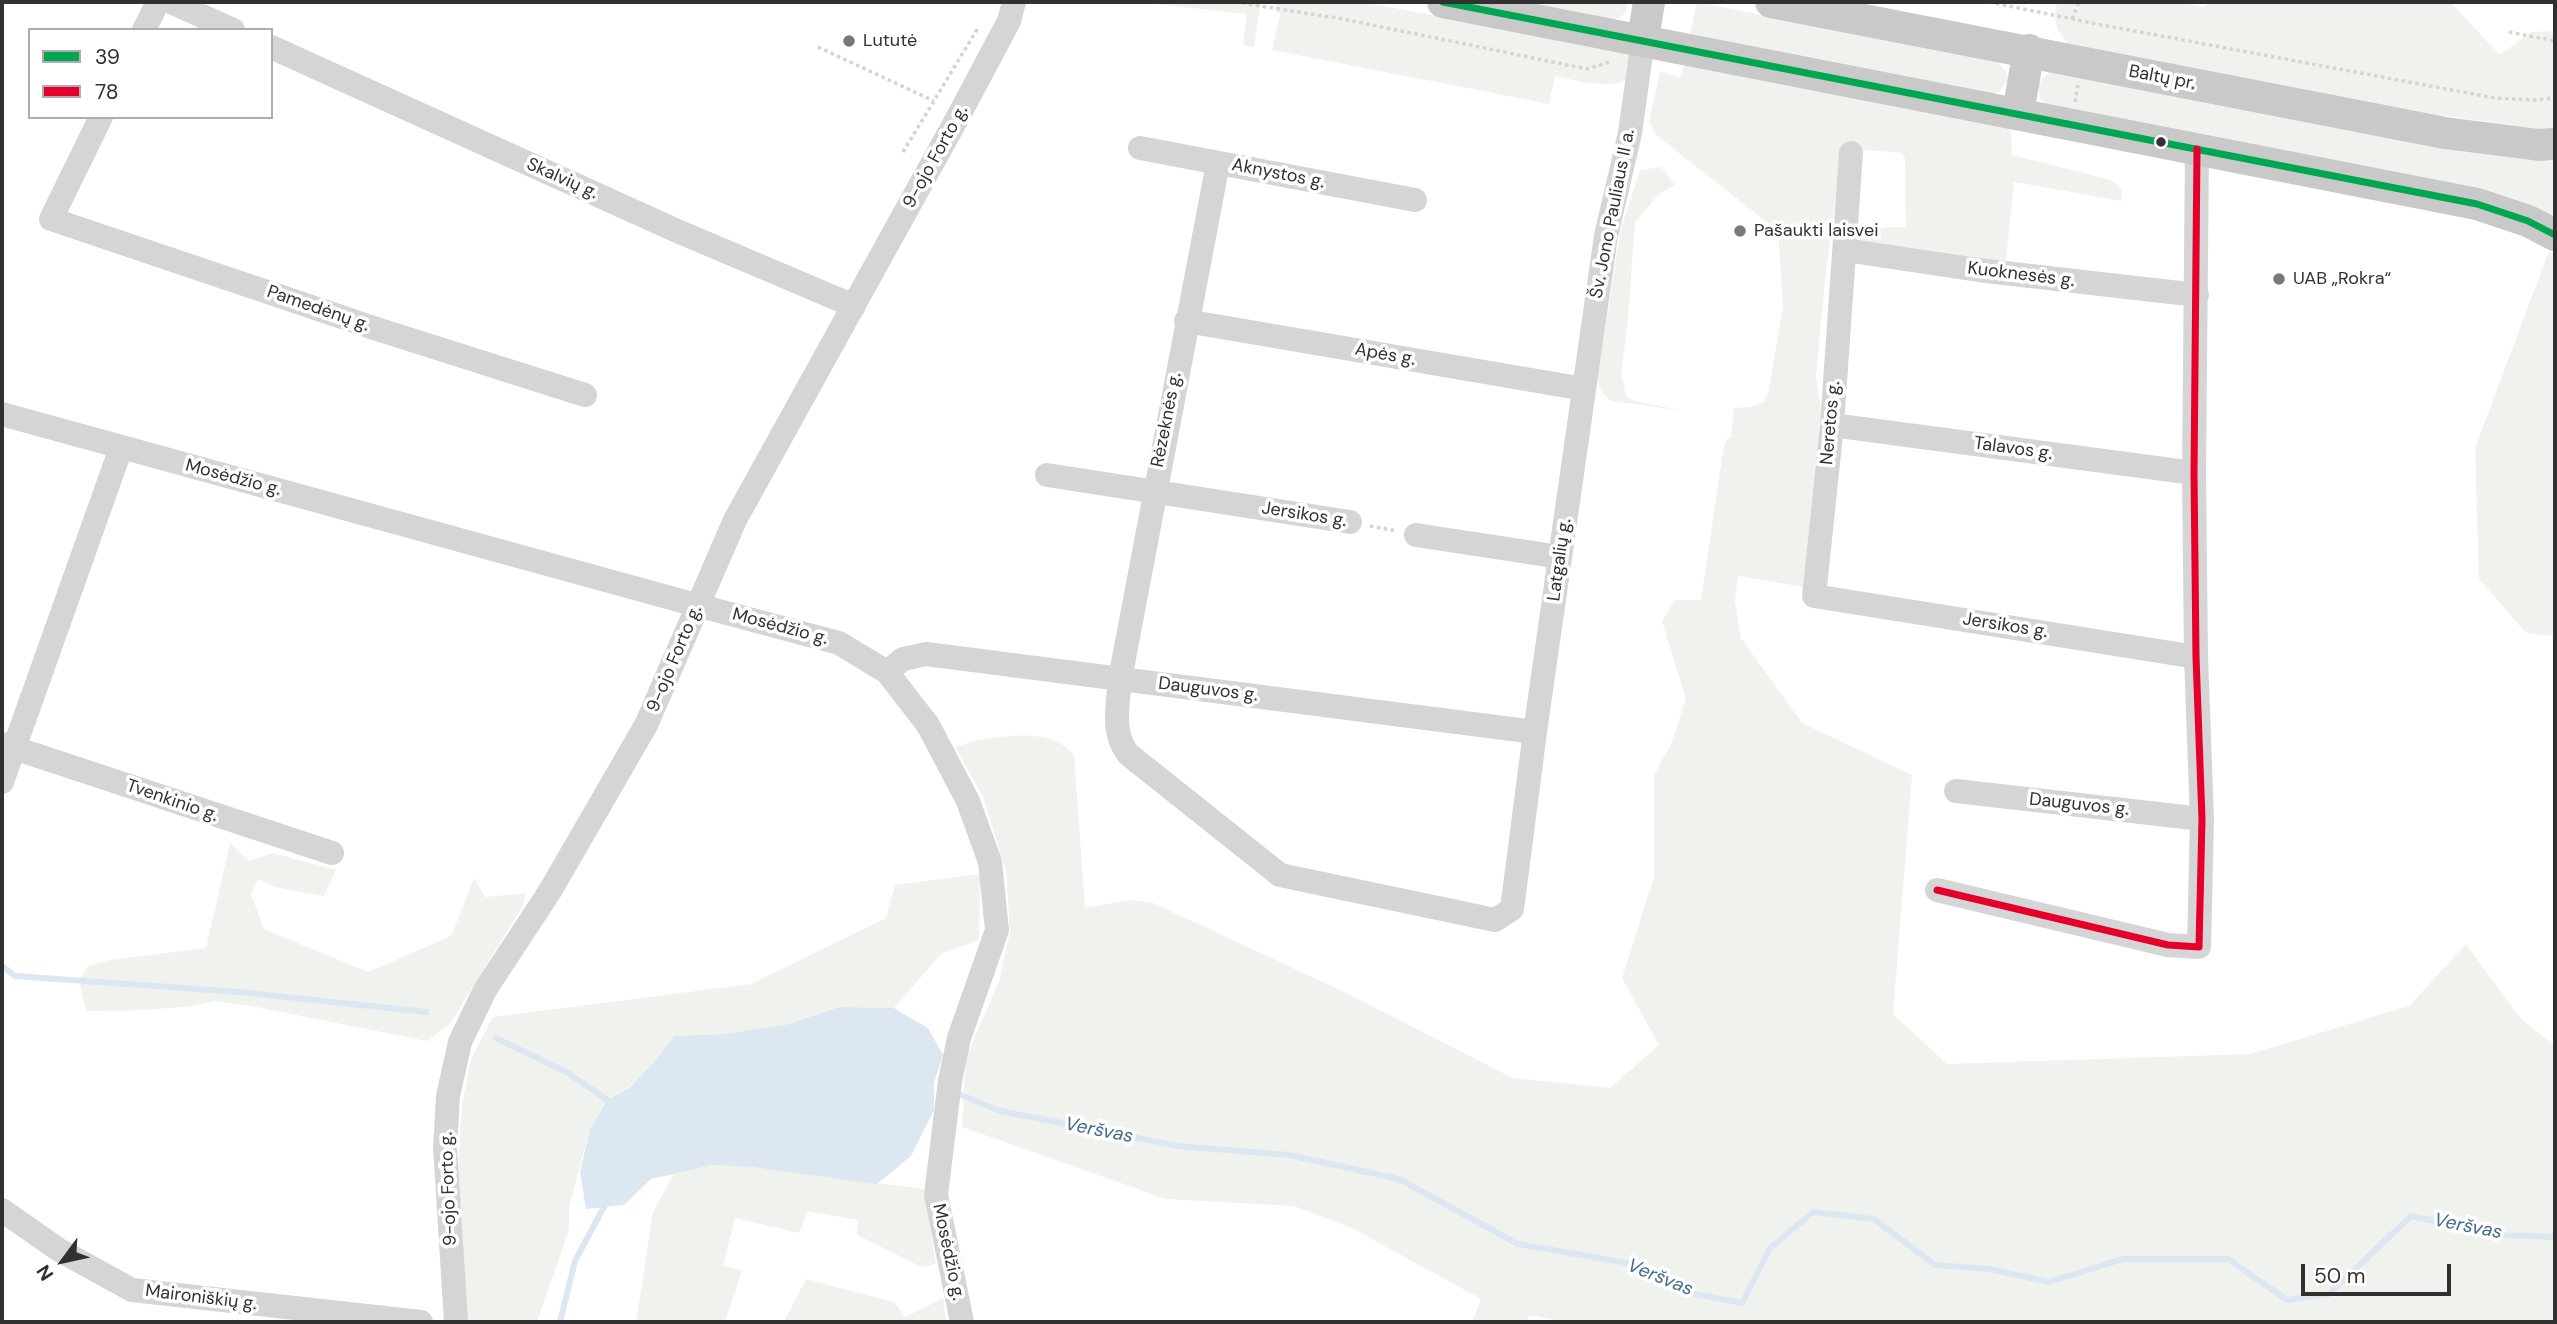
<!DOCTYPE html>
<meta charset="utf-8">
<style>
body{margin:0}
#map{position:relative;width:2557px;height:1324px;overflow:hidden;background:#fff;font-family:"DM Sans",sans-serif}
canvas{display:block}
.frame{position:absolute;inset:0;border:4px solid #313131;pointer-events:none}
.legend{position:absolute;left:28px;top:28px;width:245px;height:91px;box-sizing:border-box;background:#fff;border:2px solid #adadad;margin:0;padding:9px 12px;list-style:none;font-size:21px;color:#313131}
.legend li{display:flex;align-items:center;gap:14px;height:35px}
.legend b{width:35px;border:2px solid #adadad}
.north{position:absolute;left:28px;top:1226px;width:70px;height:70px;-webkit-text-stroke:5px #fff;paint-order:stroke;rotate:237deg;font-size:19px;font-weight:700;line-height:28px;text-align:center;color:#313131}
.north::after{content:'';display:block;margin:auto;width:24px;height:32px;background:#313131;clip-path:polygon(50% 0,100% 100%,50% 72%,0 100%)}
.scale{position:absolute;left:2301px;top:1264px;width:150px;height:32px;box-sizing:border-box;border:4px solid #313131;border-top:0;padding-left:9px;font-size:21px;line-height:24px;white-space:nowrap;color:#313131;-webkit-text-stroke:5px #fff;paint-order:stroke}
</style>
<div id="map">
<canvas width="2557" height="1324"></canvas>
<div class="frame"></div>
<ul class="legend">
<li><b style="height:9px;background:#00a651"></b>39</li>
<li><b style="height:9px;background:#e4002b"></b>78</li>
</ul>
<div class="north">N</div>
<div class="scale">50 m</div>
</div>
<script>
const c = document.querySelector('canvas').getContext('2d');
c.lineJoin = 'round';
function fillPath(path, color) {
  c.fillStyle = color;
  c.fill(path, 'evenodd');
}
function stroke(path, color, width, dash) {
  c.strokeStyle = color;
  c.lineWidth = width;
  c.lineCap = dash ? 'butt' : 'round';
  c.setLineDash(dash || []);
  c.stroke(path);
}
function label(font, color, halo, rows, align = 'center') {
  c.font = font + ' "DM Sans",sans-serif';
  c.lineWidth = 7;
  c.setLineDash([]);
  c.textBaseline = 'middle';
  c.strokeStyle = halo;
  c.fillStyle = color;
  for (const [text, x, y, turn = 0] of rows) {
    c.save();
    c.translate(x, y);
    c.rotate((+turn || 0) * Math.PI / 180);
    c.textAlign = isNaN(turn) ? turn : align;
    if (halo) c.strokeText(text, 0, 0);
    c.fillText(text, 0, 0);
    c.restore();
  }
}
fillPath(new Path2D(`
 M 1138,2 L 1261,2 L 1254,47 L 1243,45 L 1247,14 Z
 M 1277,2 L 1361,2 L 1627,51 L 1632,60 C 1631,65 1630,72 1628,77 C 1617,92 1571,79 1555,76 L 1549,104 L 1272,50 L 1280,15 L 1274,9 Z
 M 1516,2 L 1627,2 C 1628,13 1622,18 1612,20 Z
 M 1697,2 L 1997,62 L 2007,73 L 2008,80 L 1999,92 L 1991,94 L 1690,35 Z
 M 2057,2 L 2179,2 L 2204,7 L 2209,2 L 2450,2 L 2500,55 L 2531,32 L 2555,31 L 2555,129 L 2546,130 C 2388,109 2231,82 2074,49 C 2058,34 2052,24 2057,2 Z
 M 1685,64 L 2011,127 L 2012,155 L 2111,180 L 2121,188 L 2122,201 L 2014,182 L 2005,269 L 1863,243 L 1856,236 L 1855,228 L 1906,227 L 1905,159 L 1902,153 L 1842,148 L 1825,280 L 1816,375 L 1821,410 L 1803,587 L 1738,576 L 1735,601 L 1741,638 L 1802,723 L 1912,775 L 1893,1014 L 1947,1064 L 2250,1054 L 2409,1006 L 2466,944 L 2520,1018 L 2555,1046 L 2555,1322 L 1566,1322 L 1530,1315 L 1525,1322 L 1472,1322 L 1481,1299 L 1352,1228 L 1294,1206 L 1166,1199 L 962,1127 L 966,1058 L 999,981 L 1010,932 L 1006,871 L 983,797 L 955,747 C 983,737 1028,730 1057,741 C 1063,744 1068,750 1074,755 L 1085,908 L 1132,900 L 1153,903 L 1338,989 L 1513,1078 L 1610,1088 L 1659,1045 L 1622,978 L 1654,877 L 1654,775 L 1671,744 L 1686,699 L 1662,621 L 1675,600 L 1701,600 L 1723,451 L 1726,440 L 1731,437 L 1734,408 L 1749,407 L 1764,402 L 1769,390 L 1783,307 L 1778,231 L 1656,135 L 1649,121 L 1660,71 L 1680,78 Z
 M 2052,72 L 2522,159 L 2555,161 L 2555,219 L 2048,105 L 2041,100 L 2038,86 L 2045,75 Z
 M 1661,167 L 1675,185 L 1659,194 L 1635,222 L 1628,319 L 1621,374 L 1626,396 L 1634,401 L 1686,411 L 1612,401 C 1602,395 1599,389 1598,377 L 1620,232 L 1640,170 Z
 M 2549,251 L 2555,255 L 2555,633 L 2548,636 L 2525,632 L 2479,579 L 2475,448 Z
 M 230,843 L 249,861 L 273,853 L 336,870 L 324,896 L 275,887 L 258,879 L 251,894 L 264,929 L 368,972 L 449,937 L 453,932 L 474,878 L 485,897 L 526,893 L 522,907 L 449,1025 L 427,1041 L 251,1006 L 216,1001 L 192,1006 L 147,1010 L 86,1011 L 79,981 L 88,966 L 111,960 L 206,948 Z
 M 980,874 L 979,940 L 942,953 L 894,1008 L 840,1007 L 789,1024 L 725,1034 L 674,1036 L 652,1064 L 628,1088 L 607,1100 L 590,1129 L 569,1207 L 569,1230 L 537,1322 L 463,1322 L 458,1169 L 462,1104 L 471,1059 L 493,1017 L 751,984 L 886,918 L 895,885 Z
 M 713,1165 L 751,1167 L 924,1189 L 936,1264 L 921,1267 L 857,1235 L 858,1220 L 808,1211 L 799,1233 L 735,1218 L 723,1266 L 742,1271 L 725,1322 L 636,1322 L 653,1212 L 674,1174 Z
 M 806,1279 L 894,1302 L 905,1317 L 943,1298 L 946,1322 L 784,1322 Z`), '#f0f3ed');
fillPath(new Path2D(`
 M 840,1007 L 894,1008 L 928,1028 L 943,1055 L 934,1083 L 934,1110 L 911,1156 L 877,1184 L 751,1167 L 713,1165 L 651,1179 L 624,1205 L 586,1209 L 580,1172 L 590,1129 L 607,1100 L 629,1088 L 652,1064 L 674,1036 L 725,1034 L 789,1024 Z`), '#dde7f1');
stroke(new Path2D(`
 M 2,966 L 15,976 L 239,992 L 426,1012
 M 496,1038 L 568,1073 L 613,1104
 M 954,1092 L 1000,1111 L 1178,1146 L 1289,1155 L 1399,1179 L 1518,1244 L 1628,1263 L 1680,1291 L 1742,1303 L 1770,1248 L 1813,1212 L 1874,1219 L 1935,1265 L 1990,1269 L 2049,1282 L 2123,1259 L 2228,1259 L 2287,1300 L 2329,1294 L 2411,1216 L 2504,1235 L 2555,1237
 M 560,1322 L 575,1261 L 606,1203`), '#dde7f1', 6);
stroke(new Path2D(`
 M 1235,2 L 1343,19 L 1587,69 L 1610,62
 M 1989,2 L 2097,24 L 2495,98 L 2534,100 L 2555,98
 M 2072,19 L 2079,2
 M 2509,32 L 2555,41
 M 818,47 L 934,101
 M 2075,102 L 2078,85
 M 903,152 L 978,28
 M 1370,526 L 1397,531`), '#d4d4d4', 3.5, [3.5, 3.5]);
stroke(new Path2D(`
 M 171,2 L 233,30
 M 144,30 L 158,2
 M 271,47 L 675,230 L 854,306
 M 101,117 L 51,219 L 380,330 L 585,395
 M 1140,148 L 1415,200
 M 1851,153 L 1832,425 L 1814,596 L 2196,657
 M 1218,163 L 1120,679 C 1118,705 1111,732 1128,754 L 1280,875 L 1495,920 L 1512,909 L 1535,732 L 1606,236 L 1630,133 L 1643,40
 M 1845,250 L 1978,270 L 2197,295
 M 1186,321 L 1584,389
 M 2,414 L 689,603 L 839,643 L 887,672 L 928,725 L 968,801 L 990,862 L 997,930 L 959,1038 L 950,1081 L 936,1195 L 962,1322
 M 1832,425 L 2194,473
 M 1047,475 L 1350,522
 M 1416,535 L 1560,557
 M 887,672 L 903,659 L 926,654 L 1535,732
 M 2,744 L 332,853
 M 2,782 L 121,448
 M 1956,791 L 2202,819
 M 1937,890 L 2168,945 L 2199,947 L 2202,819 L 2196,657 L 2194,473 L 2197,149
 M 2,1210 L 59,1250 L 132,1290 L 421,1322
 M 456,1322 L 445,1147 L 448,1096 L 460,1042 L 485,990 L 550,891 L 646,725 L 735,520 L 959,115 L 1009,21 L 1014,2`), '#d5d5d5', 24);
stroke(new Path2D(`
 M 1443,2 L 2477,204 L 2528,221 L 2555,235
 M 1771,2 L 2445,133 L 2539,145 L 2555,144
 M 1643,40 L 1649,2
 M 2018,113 L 2029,50`), '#c9c9c9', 32);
stroke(new Path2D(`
 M 1443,2 L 2477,204 L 2528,221 L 2555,235`), '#00a651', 7);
stroke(new Path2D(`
 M 1937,890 L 2168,945 L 2199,947 L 2202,819 L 2196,657 L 2194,473 L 2197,149`), '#e4002b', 7);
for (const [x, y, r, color] of [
 [849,41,7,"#797979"],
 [2161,142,6,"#313131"],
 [1740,231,7,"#797979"],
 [2279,279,7,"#797979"]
]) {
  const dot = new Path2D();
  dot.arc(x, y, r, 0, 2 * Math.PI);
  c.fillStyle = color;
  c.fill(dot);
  stroke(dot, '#fff', 2.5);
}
label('18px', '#313131', '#fff', [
 ["Lututė",863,41],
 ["Pašaukti laisvei",1754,231],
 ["UAB „Rokra“",2293,279]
], 'left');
label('18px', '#313131', '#fff', [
 ["Baltų pr.",2162,78,11],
 ["9-ojo Forto g.",936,157,-61],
 ["Aknystos g.",1278,174,11],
 ["Skalvių g.",562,179,24],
 ["Šv. Jono Pauliaus II a.",1613,214,-79],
 ["Kuoknesės g.",2021,275,7],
 ["Pamedėnų g.",318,309,19],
 ["Apės g.",1385,355,10],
 ["Rėzeknės g.",1167,420,-79],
 ["Neretos g.",1831,423,-85],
 ["Talavos g.",2013,449,8],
 ["Mosėdžio g.",233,478,15],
 ["Jersikos g.",1304,515,9],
 ["Latgalių g.",1560,560,-82],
 ["Jersikos g.",2005,626,9],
 ["Mosėdžio g.",780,627,15],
 ["9-ojo Forto g.",675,659,-67],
 ["Dauguvos g.",1208,690,7],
 ["Tvenkinio g.",172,801,19],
 ["Dauguvos g.",2079,805,6],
 ["9-ojo Forto g.",449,1189,-92],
 ["Mosėdžio g.",948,1252,78],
 ["Maironiškių g.",201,1298,7]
]);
label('italic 19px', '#436b90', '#fff', [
 ["Veršvas",1099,1131,11],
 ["Veršvas",2468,1227,11],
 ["Veršvas",1660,1278,22]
]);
</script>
